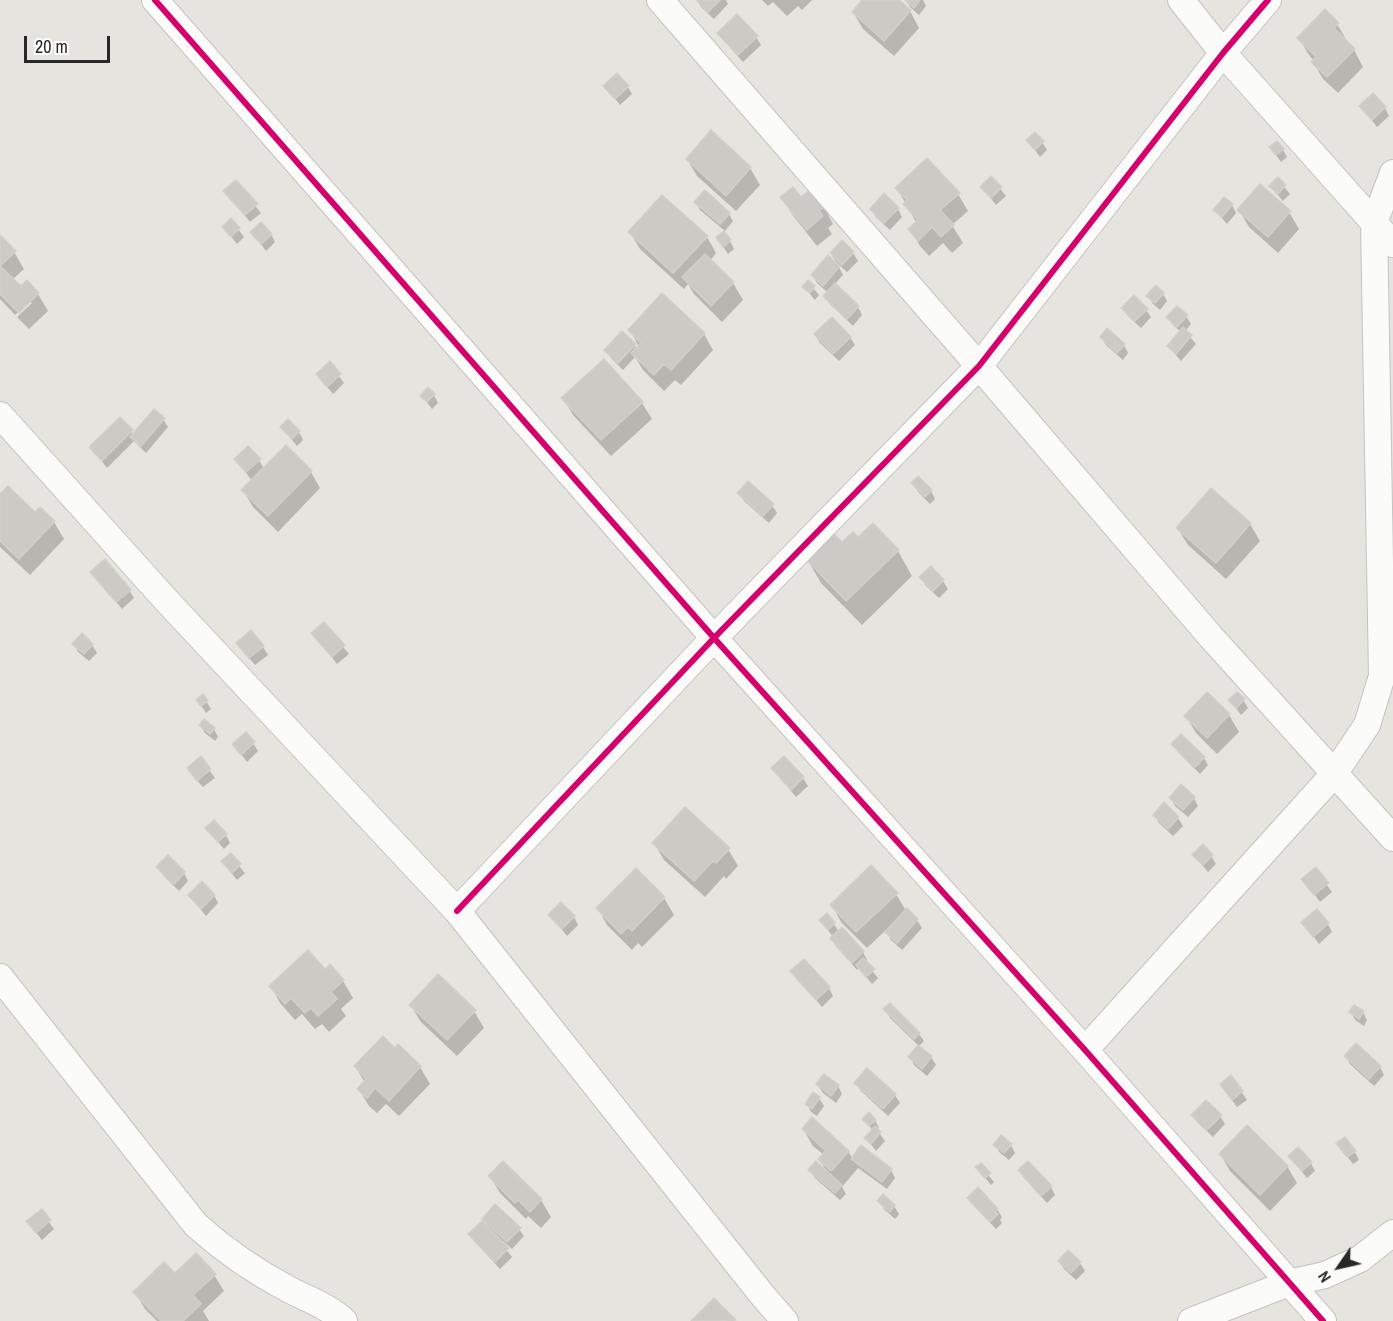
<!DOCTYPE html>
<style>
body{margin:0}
#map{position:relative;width:1393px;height:1321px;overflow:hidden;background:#e6e4de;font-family:"Archivo Narrow",sans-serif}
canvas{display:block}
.north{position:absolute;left:1309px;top:1237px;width:60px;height:60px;-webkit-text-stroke:4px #fff;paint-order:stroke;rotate:236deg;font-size:16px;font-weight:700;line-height:24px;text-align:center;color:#282828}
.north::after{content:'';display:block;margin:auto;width:21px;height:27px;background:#282828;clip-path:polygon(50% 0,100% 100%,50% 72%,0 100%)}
.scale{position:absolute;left:24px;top:36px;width:86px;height:27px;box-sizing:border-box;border:3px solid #282828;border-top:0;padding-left:8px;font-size:18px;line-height:21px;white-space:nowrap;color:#282828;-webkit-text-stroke:4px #fff;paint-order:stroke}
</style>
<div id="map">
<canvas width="1393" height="1321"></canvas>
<div class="north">N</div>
<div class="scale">20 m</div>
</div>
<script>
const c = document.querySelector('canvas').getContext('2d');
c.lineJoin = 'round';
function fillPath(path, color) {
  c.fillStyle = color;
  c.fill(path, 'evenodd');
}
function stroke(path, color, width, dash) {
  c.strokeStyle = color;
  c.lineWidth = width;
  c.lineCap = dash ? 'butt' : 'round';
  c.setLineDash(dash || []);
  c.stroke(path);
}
fillPath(new Path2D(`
 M 697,0 L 726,0 L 728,4 L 714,19 L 701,7 Z
 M 762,0 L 812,0 L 802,10 L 798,6 L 787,16 L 773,2 L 768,6 Z
 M 864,0 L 897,0 L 910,11 L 919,28 L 894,56 L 863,29 L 853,12 Z
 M 906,0 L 923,0 L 926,6 L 919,15 L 910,7 Z
 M 1337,24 L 1347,41 L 1346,42 L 1354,50 L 1363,67 L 1338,93 L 1323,79 L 1313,62 L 1314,61 L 1309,55 L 1299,38 Z
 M 719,33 L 756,37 L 761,45 L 743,62 L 724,41 Z
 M 605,86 L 628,87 L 632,94 L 620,105 Z
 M 1361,106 L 1385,108 L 1389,116 L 1377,127 Z
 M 711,133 L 750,168 L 760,185 L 736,211 L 697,176 L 687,159 Z
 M 1028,140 L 1042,142 L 1047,150 L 1040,157 Z
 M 1271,148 L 1283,150 L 1287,157 L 1281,162 Z
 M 991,178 L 1006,196 L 996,205 L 982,187 Z
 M 1278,179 L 1290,194 L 1283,201 L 1270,186 Z
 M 236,182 L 261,213 L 250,222 L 225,191 Z
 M 897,188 L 958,194 L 968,211 L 952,225 L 963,243 L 952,253 L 943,243 L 929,256 L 920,246 L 910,229 L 917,224 Z
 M 782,197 L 801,199 L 824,207 L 833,224 L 828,228 L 832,234 L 817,246 L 792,214 Z
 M 696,202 L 729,214 L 733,221 L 725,231 L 700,210 Z
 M 1232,205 L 1236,213 L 1227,224 L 1215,210 Z
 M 871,209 L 898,209 L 902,217 L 890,230 L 876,217 Z
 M 1239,210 L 1289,212 L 1299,229 L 1278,253 L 1249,227 Z
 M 231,220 L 244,237 L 237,244 L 224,227 Z
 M 252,232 L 271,234 L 275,242 L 266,251 Z
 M 630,232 L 707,237 L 716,253 L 710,261 L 733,283 L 743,300 L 722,322 L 694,294 L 688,284 L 684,289 L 640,249 Z
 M 0,238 L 14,252 L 24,269 L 12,280 L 21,289 L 27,282 L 38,294 L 48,311 L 29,329 L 17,317 L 32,303 L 29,301 L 15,315 L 0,299 Z
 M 730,241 L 734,249 L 728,254 L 722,245 Z
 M 853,253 L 858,261 L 847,272 L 837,263 L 831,254 Z
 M 839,267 L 843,275 L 834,285 L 858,307 L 862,315 L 853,326 L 830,304 L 825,296 L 828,293 L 817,283 L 812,275 Z
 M 808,282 L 819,295 L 815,300 L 804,287 Z
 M 1163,294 L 1167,301 L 1160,310 L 1153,304 L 1148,296 Z
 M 1123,308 L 1146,310 L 1151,317 L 1141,328 L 1128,316 Z
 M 1186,316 L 1191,324 L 1185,331 L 1196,344 L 1181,361 L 1169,347 L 1181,332 L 1173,325 L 1168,318 Z
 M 630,330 L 704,334 L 713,350 L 681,385 L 675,380 L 664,391 L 643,370 L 635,357 L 623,370 L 611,358 L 606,350 L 634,345 L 637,349 L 639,347 Z
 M 815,335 L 850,337 L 855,345 L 839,361 L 820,343 Z
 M 1101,337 L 1124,345 L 1128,353 L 1123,360 L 1106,345 Z
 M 330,364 L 344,383 L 333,394 L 317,375 Z
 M 434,395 L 438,403 L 432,409 L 422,396 Z
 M 563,398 L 642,403 L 652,419 L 611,456 L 573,415 Z
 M 120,419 L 134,435 L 163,419 L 168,427 L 146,453 L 134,441 L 107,468 L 91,447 Z
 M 282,428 L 299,432 L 303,440 L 297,446 Z
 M 236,459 L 259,460 L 264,469 L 311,472 L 320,488 L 278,532 L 253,507 L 243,490 L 252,481 Z
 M 913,484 L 931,491 L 935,499 L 930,504 L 918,492 Z
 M 1211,490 L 1250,524 L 1260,541 L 1226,579 L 1188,545 L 1178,529 Z
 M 739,493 L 772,505 L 777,513 L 769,523 L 744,501 Z
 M 0,496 L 35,514 L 40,509 L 54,522 L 64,539 L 30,575 L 0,547 Z
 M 858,539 L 898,551 L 912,576 L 862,625 L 821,583 L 806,557 Z
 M 931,568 L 943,581 L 948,589 L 939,598 L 926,586 L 921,578 Z
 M 92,572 L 129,590 L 134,598 L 122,609 Z
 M 324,624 L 349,654 L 337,664 L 313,633 Z
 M 82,635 L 92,645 L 97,653 L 89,661 L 78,652 L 74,644 Z
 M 263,647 L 268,655 L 255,665 L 243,651 Z
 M 1207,694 L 1229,715 L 1239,732 L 1217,754 L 1196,733 L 1186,716 Z
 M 1230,700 L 1243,700 L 1248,708 L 1241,715 Z
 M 198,701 L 206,701 L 211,709 L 206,713 Z
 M 200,725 L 214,729 L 218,737 L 215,741 L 205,733 Z
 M 253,743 L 258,751 L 247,762 L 234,745 Z
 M 1173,744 L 1204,758 L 1208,765 L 1200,774 L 1178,752 Z
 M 784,758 L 803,778 L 808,786 L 796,797 L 772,768 Z
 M 201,759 L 215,778 L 203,787 L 193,776 Z
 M 1171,798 L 1194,798 L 1198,806 L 1188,817 L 1175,806 Z
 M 1164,805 L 1178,818 L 1183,826 L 1173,836 L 1159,823 L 1154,815 Z
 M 207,829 L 226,835 L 230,843 L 224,849 Z
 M 654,843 L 728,849 L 738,866 L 726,879 L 724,876 L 705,897 L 664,860 Z
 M 230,855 L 245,873 L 237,880 L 223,862 Z
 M 1194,855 L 1211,856 L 1216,864 L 1208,872 Z
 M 158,868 L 184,873 L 188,881 L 179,891 L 163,875 Z
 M 1315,869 L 1332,892 L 1320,902 L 1303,879 Z
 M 636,870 L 664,898 L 674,915 L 642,947 L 638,943 L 632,950 L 607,925 L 598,908 Z
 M 896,894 L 906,911 L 917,920 L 922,928 L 902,950 L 891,940 L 886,930 L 867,948 L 841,922 L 832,905 Z
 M 214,895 L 218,903 L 206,916 L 190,896 Z
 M 550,915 L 574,917 L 578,925 L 567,936 Z
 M 821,920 L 834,924 L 839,932 L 863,952 L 867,960 L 865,962 L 878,978 L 872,984 L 859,968 L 857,970 L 836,946 L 831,938 L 833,937 Z
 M 1303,922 L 1328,924 L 1332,932 L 1319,944 Z
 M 804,961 L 829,988 L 833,996 L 822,1007 L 792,971 Z
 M 330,966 L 343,981 L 353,998 L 341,1009 L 346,1016 L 329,1032 L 322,1024 L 315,1029 L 302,1014 L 295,1020 L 280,1003 L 271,986 L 325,971 Z
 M 411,1006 L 474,1011 L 484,1028 L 457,1056 L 421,1022 Z
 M 885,1010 L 919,1034 L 924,1041 L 918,1047 L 931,1057 L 936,1065 L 927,1076 L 914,1065 L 910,1057 L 919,1046 L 890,1018 Z
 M 1351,1012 L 1363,1012 L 1367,1020 L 1364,1026 L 1355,1020 Z
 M 398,1047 L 420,1067 L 430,1084 L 399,1116 L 386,1104 L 377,1113 L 369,1106 L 359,1089 L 365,1083 L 355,1066 L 395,1050 Z
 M 1346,1056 L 1380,1067 L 1384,1075 L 1374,1086 L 1350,1064 Z
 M 1231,1077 L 1247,1100 L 1237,1107 L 1226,1092 Z
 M 856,1083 L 895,1095 L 900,1103 L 888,1116 L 861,1091 Z
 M 818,1085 L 838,1086 L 842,1094 L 836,1103 L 823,1093 Z
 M 813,1094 L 819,1098 L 824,1106 L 817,1116 L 811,1112 L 807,1104 Z
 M 1193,1115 L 1220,1116 L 1225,1124 L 1213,1137 L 1198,1123 Z
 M 864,1119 L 875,1120 L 879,1128 L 877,1130 L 885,1141 L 876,1151 L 866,1138 L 873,1131 Z
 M 803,1129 L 848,1151 L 853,1159 L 891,1170 L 895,1178 L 887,1189 L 858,1168 L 842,1187 L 846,1194 L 840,1200 L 815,1178 L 810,1170 L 828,1174 L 820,1160 L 824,1155 L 813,1146 Z
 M 995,1145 L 1011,1145 L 1015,1153 L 1009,1160 L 1000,1153 Z
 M 1343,1151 L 1355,1152 L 1359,1160 L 1353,1164 Z
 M 1221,1155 L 1287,1166 L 1297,1183 L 1270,1211 L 1230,1171 Z
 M 1289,1156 L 1311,1163 L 1315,1171 L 1307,1178 Z
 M 503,1163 L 541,1200 L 551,1217 L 541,1228 L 528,1216 L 526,1219 L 500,1193 L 490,1176 Z
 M 980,1165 L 994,1182 L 991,1185 L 977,1168 Z
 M 1020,1171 L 1051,1187 L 1055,1195 L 1047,1203 L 1025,1179 Z
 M 969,1198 L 997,1209 L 1002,1217 L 1000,1220 L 1002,1223 L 996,1229 L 974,1206 Z
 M 879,1201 L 894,1206 L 899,1214 L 895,1219 L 884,1209 Z
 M 41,1211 L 54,1229 L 42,1240 L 33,1229 Z
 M 484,1219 L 519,1229 L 524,1236 L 512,1249 L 503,1241 L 501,1243 L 512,1257 L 500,1269 L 475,1242 L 470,1235 L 489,1229 Z
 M 1068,1252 L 1080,1263 L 1085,1271 L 1076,1280 L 1064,1269 L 1059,1261 Z
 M 214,1275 L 224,1291 L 203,1311 L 209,1321 L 157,1321 L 145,1309 L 135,1292 Z
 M 714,1300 L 735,1321 L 693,1321 Z`), '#0003');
const building = new Path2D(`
 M 696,0 L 720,0 L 708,12 Z
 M 862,0 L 899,0 L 911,10 L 884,41 L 852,12 Z
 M 905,0 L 920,0 L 914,8 Z
 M 1325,9 L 1339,23 L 1334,28 L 1355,49 L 1327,77 L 1311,62 L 1316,57 L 1297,38 Z
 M 737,14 L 758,36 L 738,55 L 717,33 Z
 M 617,73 L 629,86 L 615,99 L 603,86 Z
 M 1373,93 L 1386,107 L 1372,120 L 1359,106 Z
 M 711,130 L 751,167 L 726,196 L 686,159 Z
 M 1035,132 L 1044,141 L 1035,150 L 1026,140 Z
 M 1277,141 L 1284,149 L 1276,155 L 1269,147 Z
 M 927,158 L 960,193 L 940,210 L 954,225 L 941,237 L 932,227 L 918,241 L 908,229 L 918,220 L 903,204 L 907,200 L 895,188 Z
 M 991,176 L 1002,187 L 991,198 L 980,187 Z
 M 1278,177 L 1286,185 L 1278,194 L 1269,186 Z
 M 236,180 L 258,204 L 245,215 L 223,191 Z
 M 1260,184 L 1291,211 L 1268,237 L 1237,210 Z
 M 793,187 L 801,197 L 811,189 L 825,206 L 819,211 L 823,216 L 807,230 L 780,197 Z
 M 705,190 L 730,213 L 720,224 L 694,202 Z
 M 884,193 L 899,208 L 884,223 L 870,209 Z
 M 662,195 L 708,236 L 673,273 L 628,232 Z
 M 1224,197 L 1233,204 L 1222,217 L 1213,210 Z
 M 231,218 L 240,228 L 231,237 L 222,227 Z
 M 261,222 L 272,234 L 261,244 L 250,232 Z
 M 724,231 L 731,240 L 723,247 L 716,237 Z
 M 0,235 L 16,251 L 0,266 L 21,286 L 27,280 L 39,293 L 19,313 L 0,294 Z
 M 842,240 L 854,252 L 842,265 L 830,253 Z
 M 705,254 L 734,282 L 711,306 L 682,277 Z
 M 828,255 L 840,266 L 823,286 L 811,275 Z
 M 808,280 L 815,286 L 810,293 L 802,287 Z
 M 835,283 L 859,306 L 847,319 L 823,296 Z
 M 1156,285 L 1164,293 L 1155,303 L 1146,296 Z
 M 662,293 L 705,333 L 671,370 L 664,364 L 654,375 L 631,353 L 641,343 L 628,330 Z
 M 1134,295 L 1148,309 L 1135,321 L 1121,308 Z
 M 1177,306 L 1188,315 L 1177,327 L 1166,317 Z
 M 832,317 L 851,337 L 833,354 L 814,334 Z
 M 1183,327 L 1192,335 L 1176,354 L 1167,346 Z
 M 1107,328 L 1125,344 L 1117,353 L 1100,337 Z
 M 622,331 L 636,344 L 618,363 L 604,350 Z
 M 604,359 L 643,402 L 601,440 L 561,398 Z
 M 330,361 L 341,374 L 327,387 L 316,374 Z
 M 428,387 L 435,394 L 427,402 L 420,396 Z
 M 154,409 L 165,418 L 141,446 L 130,437 Z
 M 120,417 L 133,430 L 102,461 L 89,447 Z
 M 288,419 L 300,431 L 292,439 L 280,427 Z
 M 286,445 L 312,471 L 268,516 L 241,490 Z
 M 248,446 L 261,459 L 246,472 L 234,459 Z
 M 918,476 L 932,490 L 925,497 L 911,483 Z
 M 748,481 L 774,504 L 763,516 L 737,493 Z
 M 8,486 L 35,512 L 40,507 L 55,521 L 19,559 L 0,541 L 0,494 Z
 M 1211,488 L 1251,523 L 1216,563 L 1176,528 Z
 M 873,523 L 899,550 L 846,601 L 804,557 L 831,531 L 842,542 L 853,532 L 858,537 Z
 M 105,559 L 131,590 L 116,602 L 90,572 Z
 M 931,566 L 944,580 L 933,591 L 919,577 Z
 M 324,622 L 345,645 L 332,657 L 311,633 Z
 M 251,630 L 264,646 L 249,658 L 236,643 Z
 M 82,633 L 93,644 L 84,654 L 72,644 Z
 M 1207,692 L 1230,714 L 1207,738 L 1184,716 Z
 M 1237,692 L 1245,699 L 1236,708 L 1228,700 Z
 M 203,694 L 208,701 L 201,706 L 196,700 Z
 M 204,719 L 215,728 L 210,734 L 199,725 Z
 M 246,732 L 255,742 L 241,755 L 232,744 Z
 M 1181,734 L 1205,757 L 1195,767 L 1171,744 Z
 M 201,756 L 211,769 L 197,781 L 187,768 Z
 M 784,756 L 804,777 L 791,790 L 771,768 Z
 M 1181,784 L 1195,797 L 1183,810 L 1169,798 Z
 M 1164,802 L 1179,817 L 1168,829 L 1153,815 Z
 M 685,807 L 730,848 L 716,863 L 713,861 L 694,881 L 652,843 Z
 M 214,820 L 227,834 L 218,842 L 205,828 Z
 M 1203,844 L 1213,855 L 1203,865 L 1192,855 Z
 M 231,853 L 241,864 L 232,873 L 221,861 Z
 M 168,855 L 185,872 L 174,884 L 156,867 Z
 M 871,865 L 898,893 L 856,932 L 830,905 Z
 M 1316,867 L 1329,883 L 1314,895 L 1301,879 Z
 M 636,868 L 665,897 L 632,931 L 628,927 L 621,934 L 596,908 Z
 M 202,881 L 215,895 L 201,909 L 188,895 Z
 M 561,902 L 575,916 L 562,929 L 548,915 Z
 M 907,908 L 918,919 L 897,943 L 885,932 Z
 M 1317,909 L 1329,923 L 1313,937 L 1301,922 Z
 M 827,913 L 835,923 L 828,930 L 819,920 Z
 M 842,927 L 864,951 L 852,963 L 830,938 Z
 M 308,950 L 325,969 L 330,964 L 344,980 L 331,992 L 337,999 L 318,1016 L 311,1008 L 305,1013 L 291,998 L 285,1004 L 269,986 Z
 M 863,958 L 875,969 L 866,977 L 856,965 Z
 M 804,959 L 830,987 L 816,1000 L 790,971 Z
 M 438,974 L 476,1010 L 447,1040 L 409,1005 Z
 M 890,1003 L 920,1033 L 914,1039 L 883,1009 Z
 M 1354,1005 L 1364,1011 L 1359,1019 L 1349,1012 Z
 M 383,1036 L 395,1048 L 398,1044 L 421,1066 L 389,1101 L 375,1088 L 367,1098 L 357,1089 L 366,1079 L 354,1066 Z
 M 1356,1043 L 1381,1066 L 1369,1079 L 1344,1056 Z
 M 918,1045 L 932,1056 L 922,1069 L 908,1057 Z
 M 867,1068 L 896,1094 L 883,1109 L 854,1083 Z
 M 824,1074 L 839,1085 L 831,1096 L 816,1084 Z
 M 1231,1075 L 1243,1091 L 1232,1100 L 1220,1084 Z
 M 813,1092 L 820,1097 L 812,1109 L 805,1104 Z
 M 1206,1100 L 1222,1115 L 1207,1130 L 1191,1115 Z
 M 869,1112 L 876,1120 L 869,1126 L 862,1119 Z
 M 812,1117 L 849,1151 L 831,1171 L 818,1159 L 826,1151 L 802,1129 Z
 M 1247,1125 L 1288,1166 L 1260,1195 L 1219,1154 Z
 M 875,1126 L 881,1132 L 871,1144 L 864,1138 Z
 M 1001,1135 L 1012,1144 L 1004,1153 L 993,1145 Z
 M 1345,1137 L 1356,1151 L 1347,1157 L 1336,1143 Z
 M 861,1145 L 892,1169 L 882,1182 L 851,1159 Z
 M 1298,1147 L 1312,1162 L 1302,1171 L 1288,1156 Z
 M 503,1161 L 542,1199 L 530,1212 L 518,1200 L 515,1203 L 488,1176 Z
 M 816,1161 L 842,1185 L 835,1193 L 808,1170 Z
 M 1028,1161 L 1052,1186 L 1041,1196 L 1018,1170 Z
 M 981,1163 L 991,1173 L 985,1178 L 975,1167 Z
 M 978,1187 L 998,1209 L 995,1212 L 998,1214 L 990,1222 L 967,1198 Z
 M 883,1194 L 895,1205 L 890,1212 L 877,1201 Z
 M 495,1204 L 521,1228 L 507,1242 L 482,1219 Z
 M 42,1209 L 51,1220 L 36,1233 L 26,1221 Z
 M 482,1221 L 509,1248 L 495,1262 L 468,1234 Z
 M 1068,1250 L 1081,1262 L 1071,1273 L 1058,1261 Z
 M 196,1253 L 216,1274 L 193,1295 L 201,1304 L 183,1321 L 161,1321 L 133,1292 L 164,1262 L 175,1273 Z
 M 714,1298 L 736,1320 L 691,1321 Z`);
fillPath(building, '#cbcac5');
stroke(building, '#d1cfca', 1.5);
const street = new Path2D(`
 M 155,0 L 714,638 L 1085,1050 L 1323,1321
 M 660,0 L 979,366 L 1211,637 L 1393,838
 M 1181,0 L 1223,53 L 1393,244
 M 0,415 L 166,600 L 457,911 L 763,1296 L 785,1321
 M 457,911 L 714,638 L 979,366 L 1223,53 L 1268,0
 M 0,977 L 196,1225 C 224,1250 254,1271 288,1289 C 307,1299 328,1306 344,1321
 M 1085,1050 L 1334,774 L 1367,725 L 1382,676 L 1374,223 L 1393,173
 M 1191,1321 L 1289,1283 L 1325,1275 L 1360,1259 L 1393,1233`);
stroke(street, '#c4c3c3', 28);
stroke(street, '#fbfbfa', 26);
stroke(new Path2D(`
 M 155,0 L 714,638 L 1085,1050 L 1323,1321
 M 457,911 L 714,638 L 979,366 L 1223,53 L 1268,0`), '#d6006c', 6);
</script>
